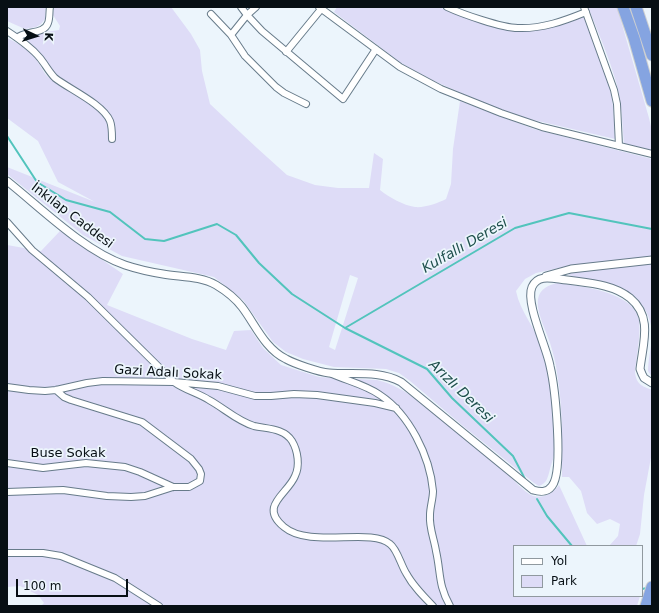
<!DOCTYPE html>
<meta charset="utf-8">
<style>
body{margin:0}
#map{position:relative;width:659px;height:613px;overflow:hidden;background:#ecf5fc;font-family:"DejaVu Sans",sans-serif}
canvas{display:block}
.frame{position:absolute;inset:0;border:8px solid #070f14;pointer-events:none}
.legend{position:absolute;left:513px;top:545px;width:130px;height:52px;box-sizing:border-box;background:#ecf5fc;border:1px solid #90999f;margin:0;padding:5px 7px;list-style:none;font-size:12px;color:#070f14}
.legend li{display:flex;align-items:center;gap:8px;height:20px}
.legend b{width:20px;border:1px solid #90999f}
.north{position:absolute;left:16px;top:16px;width:40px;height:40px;-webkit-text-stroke:3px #ecf5fc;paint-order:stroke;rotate:94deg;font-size:11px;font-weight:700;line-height:16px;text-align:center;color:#070f14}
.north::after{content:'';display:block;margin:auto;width:14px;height:18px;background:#070f14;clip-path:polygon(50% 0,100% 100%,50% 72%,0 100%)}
.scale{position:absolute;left:16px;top:579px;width:112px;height:18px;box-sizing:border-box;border:2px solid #070f14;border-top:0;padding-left:5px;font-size:12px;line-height:14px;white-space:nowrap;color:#070f14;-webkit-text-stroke:3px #ecf5fc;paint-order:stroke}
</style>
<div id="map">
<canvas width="659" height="613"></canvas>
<div class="frame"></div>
<ul class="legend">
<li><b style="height:5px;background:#fff"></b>Yol</li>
<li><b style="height:11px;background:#dedcf7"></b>Park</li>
</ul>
<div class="north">K</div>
<div class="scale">100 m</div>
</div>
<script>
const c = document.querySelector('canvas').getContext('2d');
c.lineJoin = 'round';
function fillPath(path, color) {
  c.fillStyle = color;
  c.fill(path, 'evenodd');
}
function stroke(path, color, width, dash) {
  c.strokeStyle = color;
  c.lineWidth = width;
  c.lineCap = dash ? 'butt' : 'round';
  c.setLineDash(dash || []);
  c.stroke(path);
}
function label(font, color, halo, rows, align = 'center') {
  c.font = font + ' "DejaVu Sans",sans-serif';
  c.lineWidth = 3.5;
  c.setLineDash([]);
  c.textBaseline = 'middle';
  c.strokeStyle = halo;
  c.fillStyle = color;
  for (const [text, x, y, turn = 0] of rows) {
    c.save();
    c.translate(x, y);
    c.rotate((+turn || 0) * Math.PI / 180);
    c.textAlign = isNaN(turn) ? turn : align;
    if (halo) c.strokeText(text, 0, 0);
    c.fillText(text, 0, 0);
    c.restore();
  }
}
fillPath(new Path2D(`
 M 7,7 L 46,7 L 45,19 L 41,24 L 36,27 L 25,29 L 7,21 Z
 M 54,7 L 171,7 L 191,34 L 200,50 L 202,71 L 210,104 L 257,148 L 287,175 L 315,185 L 338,188 L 369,188 L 374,153 L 383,159 L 380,190 C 390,198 403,205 415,207 C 425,208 438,203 446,199 L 451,184 L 453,149 L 460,101 L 534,129 L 652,159 L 652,257 L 573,265 L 536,273 L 525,279 L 516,291 C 520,312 536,328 542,349 C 551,377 558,426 554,455 C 553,460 551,465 550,469 C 548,477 547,483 539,486 L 534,483 L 463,426 L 410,381 L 399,373 L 386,369 L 334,367 L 303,359 L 286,352 L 273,342 L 243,300 L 214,277 L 122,256 L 83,235 L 7,174 L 7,167 L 95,202 L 58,182 L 38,141 L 7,118 L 7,38 C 18,43 28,49 36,59 C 40,64 42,70 46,75 C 63,92 94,100 107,121 C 110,126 109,133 109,139 L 114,139 L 114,123 L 54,74 L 36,49 L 28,42 L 29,37 L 39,33 L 59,30 L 60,26 L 53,15 ZM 350,275 L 358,278 L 335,350 L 329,347 Z
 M 337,7 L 439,7 L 470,19 L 512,31 L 545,29 L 560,25 L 584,16 C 593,41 605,66 611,93 C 614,108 614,124 615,139 L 525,118 L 482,102 L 434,81 L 401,63 L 334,12 Z
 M 588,7 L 617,7 L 649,118 L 652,131 L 652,150 L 624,144 C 622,123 622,102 616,82 C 609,57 598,32 588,7 Z
 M 60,231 L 123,274 L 107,305 L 192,339 L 226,350 L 234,331 L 251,330 L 263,348 L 281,365 L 319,377 L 377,380 C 406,386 434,414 456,432 C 472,444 488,457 503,470 C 512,477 523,492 533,496 C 544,499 553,493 559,485 L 587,546 L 514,546 L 514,596 L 640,596 L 637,606 L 41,606 L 44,603 L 38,595 L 20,586 L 7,587 L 7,245 L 41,251 Z
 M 652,263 L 652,377 L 648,371 C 648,358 652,346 652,334 C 651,309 634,290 610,284 C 598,280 580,280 569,275 L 570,273 Z
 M 558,283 C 580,286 636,292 639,321 C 641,337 636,357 635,373 C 637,385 642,386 652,390 L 652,452 L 644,495 L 640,534 L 636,546 L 609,546 L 618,536 L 620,524 L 610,519 L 597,524 L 587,513 L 581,491 L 569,477 L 562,477 C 562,442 563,407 557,373 C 556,363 553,353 550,343 C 546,330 536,312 538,299 C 540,288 549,285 558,283 Z`), '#dedcf7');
stroke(new Path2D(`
 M 7,136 L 37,182 L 66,200 L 110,212 L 145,239 L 164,241 L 217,224 L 236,235 L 259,263 L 292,294 L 345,328 L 427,369 L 452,398 L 513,456 L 525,479
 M 345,328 L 515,228 L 569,213 L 652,229
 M 537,499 L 547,516 L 572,546
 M 642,589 L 647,588`), '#52c4bc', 2);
const minor = new Path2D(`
 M 241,7 L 247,15 L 262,31 L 343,99 L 376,49
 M 319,7 L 400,67 L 441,89 L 501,113 L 542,127 L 652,154
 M 447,7 C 462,14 502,28 518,28 C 542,29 564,21 586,12
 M 584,7 L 614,90 L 617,104 L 619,146
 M 211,14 L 231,35 L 245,56 L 276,87 L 284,93 L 306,104
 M 7,31 C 19,39 31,47 40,58 C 45,64 49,72 55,78 C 69,89 103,104 110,121 C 112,126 112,133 112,139
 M 231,35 L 247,15 L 256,7
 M 17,38 C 25,30 44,35 48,23 C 50,18 49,12 50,7
 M 286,52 L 322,8
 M 7,222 L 32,250 L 88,297 L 174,382 C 185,390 198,393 209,400 C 224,408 237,421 254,426 C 267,429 284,428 292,441 C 298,451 300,466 295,476 C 288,494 258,506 284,527 C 310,549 371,527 390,544 C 397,549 401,565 406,573 C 413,586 423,596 433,606
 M 332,374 C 348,381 366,385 380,395 C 409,414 430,456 433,491 C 433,499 430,507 430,515 C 429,528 434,538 436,551 C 441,573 438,585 450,606
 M 7,387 L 29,390 L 45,391 L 56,390 L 87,383 L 103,381 L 174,382 L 218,386 L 255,396 L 271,396 L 294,394 L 317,395 L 375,403 L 396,408
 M 7,463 L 43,468 L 86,463 L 125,467 L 140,472 L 173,487
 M 7,492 L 63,490 L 107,496 L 131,497 L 145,496 L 173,487 L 189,487 L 200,481 L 201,474 L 199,469 L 191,459 L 142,422 L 71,400 L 64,397 L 56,390
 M 7,553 L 43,553 L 61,556 L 115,578 L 159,606`);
const tertiary = new Path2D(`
 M 7,181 C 41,208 84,251 125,265 C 137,269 150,272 163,274 C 180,277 201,276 216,285 C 226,291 235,298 242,307 C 255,324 265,349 286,359 C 295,364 319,372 329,373 C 354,375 378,370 401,382 L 533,490 C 540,492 547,493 552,486 C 564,471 555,387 550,366 C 547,348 525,303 532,287 C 538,273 554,279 567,280 C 588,283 613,284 630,298 C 653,317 643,343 640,369 L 642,374 L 644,378 L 652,383
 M 546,276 L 571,269 L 652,260`);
const motorway = new Path2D(`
 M 623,7 L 634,38 L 652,101
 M 636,7 L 652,55
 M 646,606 L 652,587`);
stroke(minor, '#677b8a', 8);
stroke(tertiary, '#677b8a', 9);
stroke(motorway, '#cdcfd0', 13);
stroke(minor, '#fff', 6);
stroke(tertiary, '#fff', 7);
stroke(motorway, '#85a4e1', 11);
label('13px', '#070f14', '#ecf5fc', [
 ["İnkılap Caddesi",72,216,37],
 ["Gazi Adalı Sokak",168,373,3],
 ["Buse Sokak",68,454]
]);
label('italic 14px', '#1e4f4c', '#ecf5fc', [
 ["Kulfallı Deresi",465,246,-30],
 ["Arızlı Deresi",461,392,44]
]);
</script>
